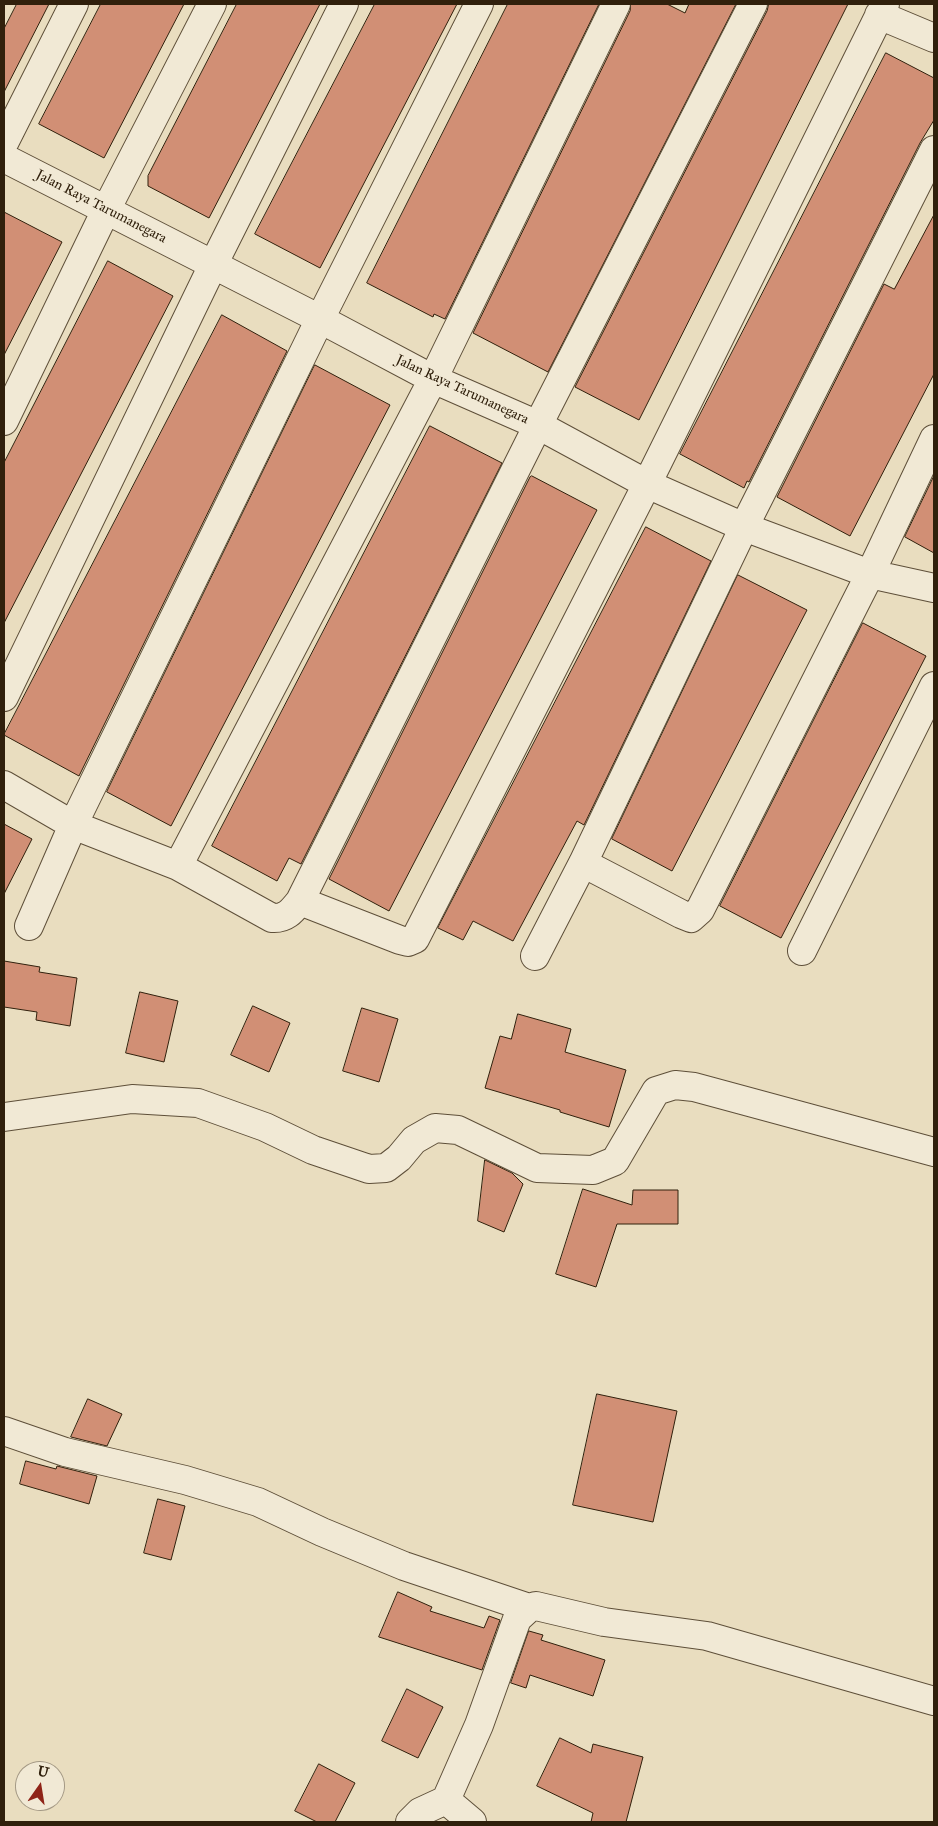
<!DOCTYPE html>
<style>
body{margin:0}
#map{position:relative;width:938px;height:1826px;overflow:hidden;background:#e9ddbf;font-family:"IM FELL Great Primer",serif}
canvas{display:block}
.frame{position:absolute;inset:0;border:5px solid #30200c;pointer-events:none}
.north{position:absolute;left:15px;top:1761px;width:50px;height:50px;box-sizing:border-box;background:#f1e9d5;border:1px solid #a49985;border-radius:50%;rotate:13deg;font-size:14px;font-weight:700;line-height:20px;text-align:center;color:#30200c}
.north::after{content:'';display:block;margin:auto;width:18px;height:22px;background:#8f2418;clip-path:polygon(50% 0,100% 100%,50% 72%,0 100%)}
</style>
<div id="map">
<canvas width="938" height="1826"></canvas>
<div class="frame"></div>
<div class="north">U</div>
</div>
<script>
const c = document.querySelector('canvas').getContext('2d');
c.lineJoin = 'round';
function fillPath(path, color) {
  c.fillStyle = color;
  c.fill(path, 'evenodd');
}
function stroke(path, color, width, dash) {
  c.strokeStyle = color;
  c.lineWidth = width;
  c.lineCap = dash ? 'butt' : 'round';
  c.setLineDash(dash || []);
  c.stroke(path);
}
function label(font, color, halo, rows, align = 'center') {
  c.font = font + ' "IM FELL Great Primer",serif';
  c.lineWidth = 4;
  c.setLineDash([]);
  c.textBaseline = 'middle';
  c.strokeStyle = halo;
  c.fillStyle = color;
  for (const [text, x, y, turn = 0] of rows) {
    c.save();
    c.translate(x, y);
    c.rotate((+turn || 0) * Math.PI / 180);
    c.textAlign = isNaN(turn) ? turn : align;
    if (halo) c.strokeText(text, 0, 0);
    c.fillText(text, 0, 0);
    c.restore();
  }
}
const building = new Path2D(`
 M 17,4 L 49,4 L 4,92 L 4,29 Z
 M 101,4 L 184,4 L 104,158 L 39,124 Z
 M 237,4 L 320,4 L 209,218 L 148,186 L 148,176 Z
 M 375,4 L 457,4 L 320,268 L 255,234 Z
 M 508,4 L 599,4 L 445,319 L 434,314 L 433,317 L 367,283 Z
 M 631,4 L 667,4 L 685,13 L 689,4 L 736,4 L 548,372 L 473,333 L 630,11 Z
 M 769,4 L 848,4 L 639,420 L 575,387 L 767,11 Z
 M 886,53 L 934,78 L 934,120 L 920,143 L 749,482 L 747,481 L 744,488 L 680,454 Z
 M 4,212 L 62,242 L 4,355 Z
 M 934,215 L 934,374 L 850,536 L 777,497 L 884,284 L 894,289 Z
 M 108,261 L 173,296 L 4,623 L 4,463 Z
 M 222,315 L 287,351 L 79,776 L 4,735 Z
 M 315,365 L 390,405 L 171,826 L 107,792 Z
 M 430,426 L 502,463 L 301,864 L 289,858 L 277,881 L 212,846 Z
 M 532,476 L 597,510 L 389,911 L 329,879 L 530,477 Z
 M 934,476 L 934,553 L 905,537 Z
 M 646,527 L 711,561 L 584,825 L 577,821 L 513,941 L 473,921 L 463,940 L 438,928 Z
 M 738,575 L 807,610 L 672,871 L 612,839 Z
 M 863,623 L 926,656 L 781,938 L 720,906 Z
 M 4,824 L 32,839 L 4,894 Z
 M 4,961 L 40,967 L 39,972 L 77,978 L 70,1026 L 36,1020 L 37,1012 L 4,1007 Z
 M 140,992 L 178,1001 L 164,1062 L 126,1053 Z
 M 253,1006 L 290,1023 L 269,1072 L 231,1055 Z
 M 362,1008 L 398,1019 L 379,1082 L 343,1071 Z
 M 518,1014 L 571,1029 L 565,1052 L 626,1070 L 609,1127 L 560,1112 L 560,1110 L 485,1088 L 500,1036 L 511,1039 Z
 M 485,1160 L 512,1173 L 523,1184 L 504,1232 L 478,1221 Z
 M 583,1189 L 632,1205 L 633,1190 L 678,1190 L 678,1224 L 617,1224 L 596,1287 L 556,1274 Z
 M 597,1394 L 677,1411 L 653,1522 L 573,1505 Z
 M 88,1399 L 122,1414 L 107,1446 L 71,1437 Z
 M 26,1461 L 56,1469 L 57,1466 L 97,1476 L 89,1504 L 20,1484 Z
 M 158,1499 L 185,1506 L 171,1560 L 144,1553 Z
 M 398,1592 L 432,1607 L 430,1611 L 484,1628 L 489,1616 L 500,1620 L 482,1670 L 379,1637 Z
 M 529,1631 L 543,1635 L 541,1640 L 605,1660 L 593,1696 L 530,1675 L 526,1688 L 511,1683 Z
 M 407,1689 L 443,1707 L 418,1758 L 382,1741 Z
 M 560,1738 L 591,1753 L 593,1744 L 643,1757 L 626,1822 L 591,1822 L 593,1813 L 537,1786 Z
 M 319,1764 L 355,1783 L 335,1822 L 317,1822 L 295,1811 Z`);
fillPath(building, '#d18f75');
stroke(building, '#30200c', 1);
const minor = new Path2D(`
 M 879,15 L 934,38
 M 4,143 L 74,4
 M 4,158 L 320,319 L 433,379 L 538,425 L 647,484 L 744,527 L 870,574 L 934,588
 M 4,421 L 106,210 L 212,4
 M 4,697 L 213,265 L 344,4
 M 4,785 L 73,825 L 178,866 L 272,918 C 286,919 292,911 300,901 L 538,425 L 753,4
 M 583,863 L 681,914 L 691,918 L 700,910 L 870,574 L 934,439
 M 178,866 L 433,379 L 616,4
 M 300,901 L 400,940 L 408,942 L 415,939 L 647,484 L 885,4
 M 29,926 L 73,825 L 320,319 L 479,4
 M 802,951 L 934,686
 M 535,956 L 583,863 L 744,527 L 934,150
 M 4,1117 L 132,1099 L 198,1103 L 265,1127 L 313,1150 L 369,1169 L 386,1168 L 399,1158 L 414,1140 L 435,1128 L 458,1130 L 537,1168 L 593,1170 L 615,1161 L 656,1091 L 675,1085 L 694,1087 L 934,1152
 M 4,1431 L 65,1452 L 185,1480 L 258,1502 L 322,1532 L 404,1566 L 529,1608
 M 410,1822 L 420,1812 L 446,1800
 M 472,1822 L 446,1800 L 479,1725 L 517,1619 L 529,1608 L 536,1606 L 604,1622 L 707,1636 L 934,1701`);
stroke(minor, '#5e4f39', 30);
stroke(minor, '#f1e9d5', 28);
label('14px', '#30200c', '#f1e9d5', [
 ["Jalan Raya Tarumanegara",101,207,27],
 ["Jalan Raya Tarumanegara",462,390,25]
]);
</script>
